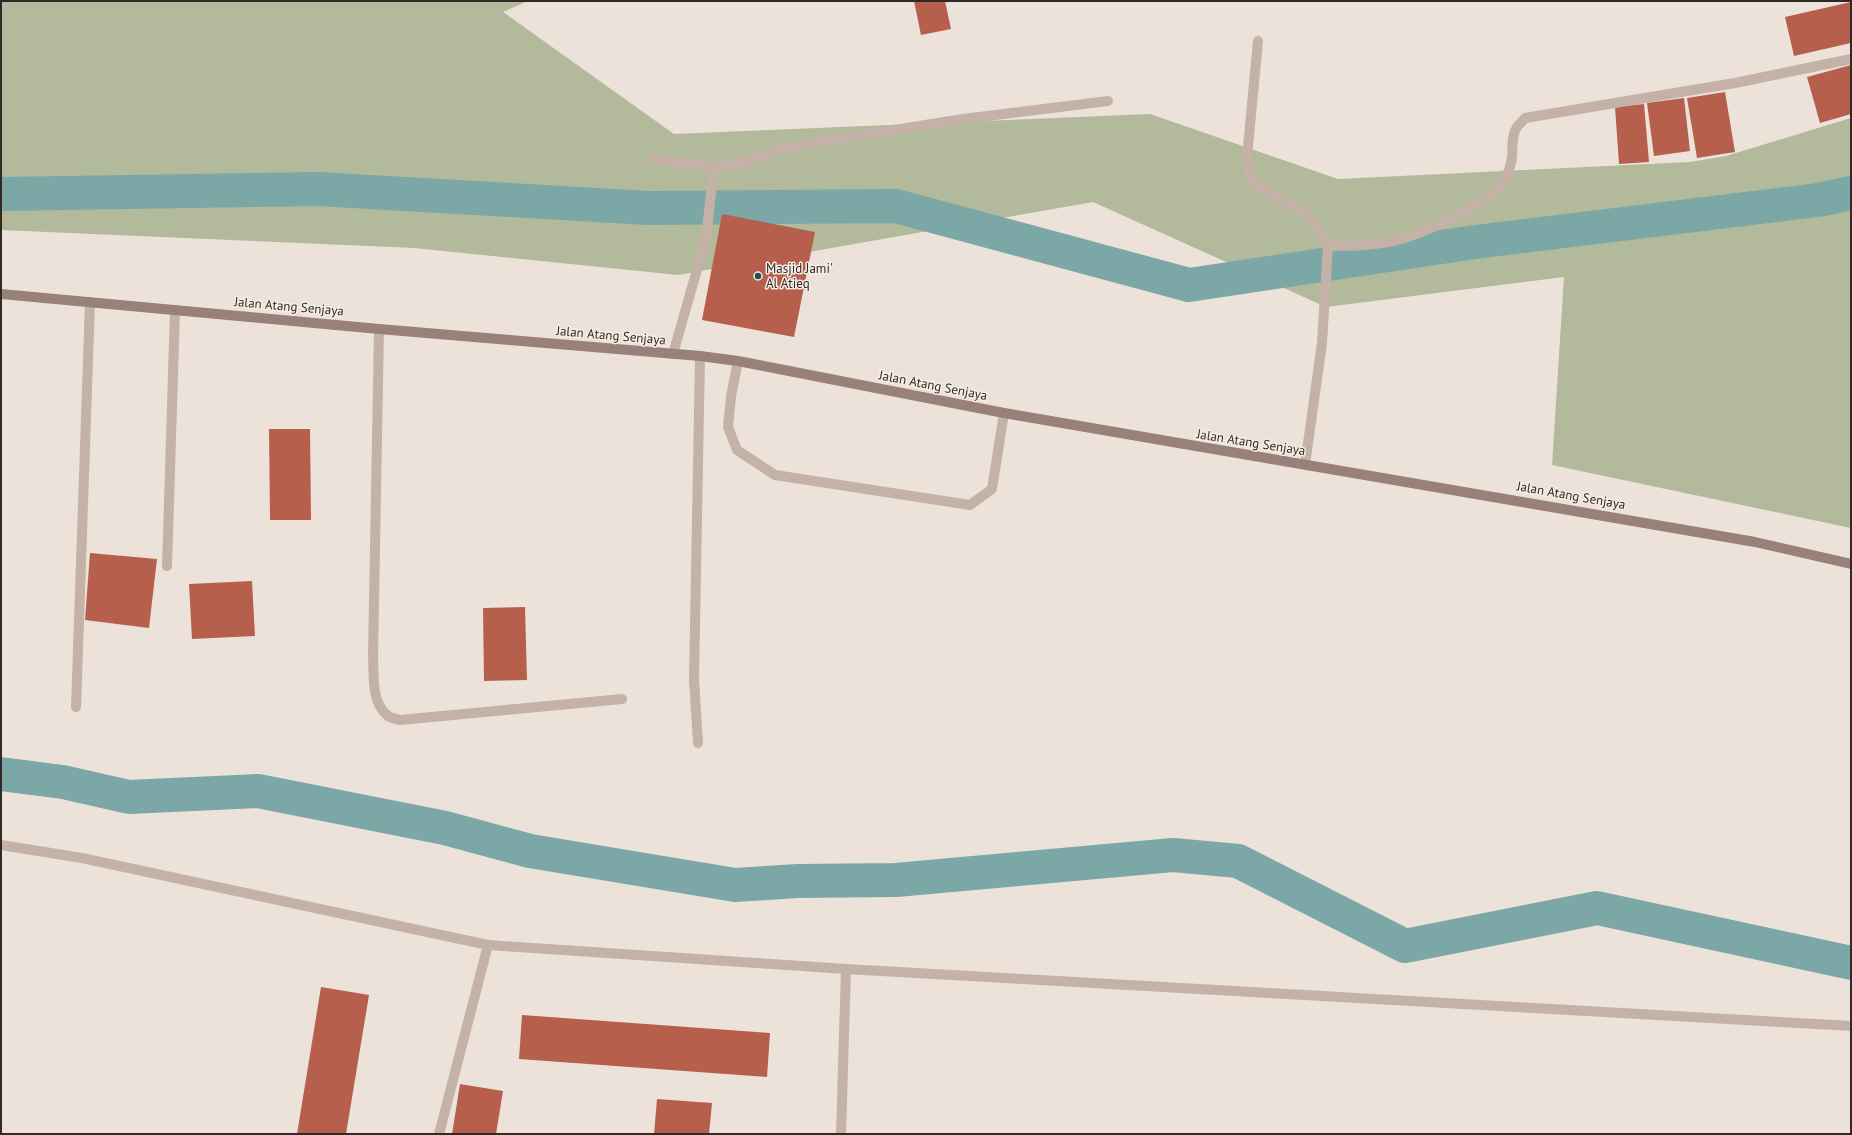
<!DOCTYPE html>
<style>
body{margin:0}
#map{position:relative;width:1852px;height:1135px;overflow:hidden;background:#ede2d9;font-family:"PT Sans",sans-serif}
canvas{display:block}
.frame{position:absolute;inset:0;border:2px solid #312926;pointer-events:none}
</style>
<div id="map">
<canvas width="1852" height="1135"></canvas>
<div class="frame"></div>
</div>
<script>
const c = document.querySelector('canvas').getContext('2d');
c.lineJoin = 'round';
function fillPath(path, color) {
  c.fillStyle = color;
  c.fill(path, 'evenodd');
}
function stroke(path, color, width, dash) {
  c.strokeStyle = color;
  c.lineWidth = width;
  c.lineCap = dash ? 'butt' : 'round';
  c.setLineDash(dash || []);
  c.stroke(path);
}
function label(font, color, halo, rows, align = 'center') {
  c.font = font + ' "PT Sans",sans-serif';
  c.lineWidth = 3;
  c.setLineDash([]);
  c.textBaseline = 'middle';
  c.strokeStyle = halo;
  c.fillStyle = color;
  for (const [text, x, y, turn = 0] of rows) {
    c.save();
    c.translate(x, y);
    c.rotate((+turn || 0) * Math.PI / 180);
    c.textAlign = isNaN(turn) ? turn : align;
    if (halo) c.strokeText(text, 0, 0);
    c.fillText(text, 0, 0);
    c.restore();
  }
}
fillPath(new Path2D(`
 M 1,1 L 528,1 L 503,12 L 674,134 L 1150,114 L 1338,179 L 1690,162 L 1726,156 L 1851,118 L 1851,528 L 1552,465 L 1564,277 L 1326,307 L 1093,202 L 678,275 L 414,248 L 1,230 Z`), '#b2ba9b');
stroke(new Path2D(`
 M 1,194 L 318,189 L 649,208 L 896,206 L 1189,285 L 1475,242 L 1818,200 L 1851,193
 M 1,774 L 63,782 L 129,797 L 258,791 L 445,828 L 530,851 L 735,885 L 798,881 L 896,880 L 1173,855 L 1238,861 L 1405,946 L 1597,908 L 1851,963`), '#7ba7a6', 34);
fillPath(new Path2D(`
 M 914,1 L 945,1 L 951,29 L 921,35 Z
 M 1851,2 L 1851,43 L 1794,56 L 1785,17 Z
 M 1851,65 L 1851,114 L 1820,123 L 1807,77 Z
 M 1725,92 L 1735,152 L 1697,158 L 1687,98 Z
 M 1684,98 L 1690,151 L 1654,156 L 1647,103 Z
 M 1644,104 L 1649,162 L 1619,164 L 1615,107 Z
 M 722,214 L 815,232 L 794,337 L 702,320 Z
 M 269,429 L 310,429 L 311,520 L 270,520 Z
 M 90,553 L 157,559 L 149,628 L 85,620 Z
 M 252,581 L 255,636 L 192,639 L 189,584 Z
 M 525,607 L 527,680 L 484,681 L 483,608 Z
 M 321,987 L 369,995 L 346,1134 L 297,1134 Z
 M 522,1015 L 770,1033 L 767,1077 L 519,1059 Z
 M 460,1084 L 503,1091 L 496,1134 L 452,1134 Z
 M 657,1099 L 712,1103 L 709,1134 L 654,1134 Z`), '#b75f4d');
stroke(new Path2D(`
 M 738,361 L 731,396 L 728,427 L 737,450 L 775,475 L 970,505 L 992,489 L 1004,413
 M 698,743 L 694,680 L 700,356
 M 439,1134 L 488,945
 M 841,1134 L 846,969 L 1851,1026`), '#c4b2a6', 10);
stroke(new Path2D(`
 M 1258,41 L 1247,157 L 1249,171 L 1254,184 L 1308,215 L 1328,246 L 1322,343 L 1305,465
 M 652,159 L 714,167 L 735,165 L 778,150 L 825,141 L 963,119 L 1108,101
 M 1328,246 C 1350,246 1373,246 1394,241 C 1419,235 1490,204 1503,182 C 1508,174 1511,167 1512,157 C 1513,147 1511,136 1517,127 C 1519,124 1523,121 1525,118 L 1735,83 L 1851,59
 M 379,329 L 373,656 C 374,675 371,703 388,716 C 391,718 396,719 400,720 L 622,699
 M 673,354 L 706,238 L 714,167
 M 167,566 L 175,310
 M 76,707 L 90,302
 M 1,845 L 82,858 L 488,945 L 846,969`), '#c4b2a6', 10);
stroke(new Path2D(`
 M 1,294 L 379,329 L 700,356 L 738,361 L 1004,413 L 1755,542 L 1851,564`), '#978178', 10);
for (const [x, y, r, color] of [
 [758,276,4,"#214d4d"]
]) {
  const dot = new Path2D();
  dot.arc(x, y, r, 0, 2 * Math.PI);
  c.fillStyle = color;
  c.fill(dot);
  stroke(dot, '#f6ede4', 1.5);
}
label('13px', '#312926', '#f6ede4', [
 ["Masjid Jami'",766,269],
 ["Al Atieq",766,284]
], 'left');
label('13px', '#312926', '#f6ede4', [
 ["Jalan Atang Senjaya",289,307,5],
 ["Jalan Atang Senjaya",611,336,5],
 ["Jalan Atang Senjaya",933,386,11],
 ["Jalan Atang Senjaya",1251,443,9],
 ["Jalan Atang Senjaya",1571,496,10]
]);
</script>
